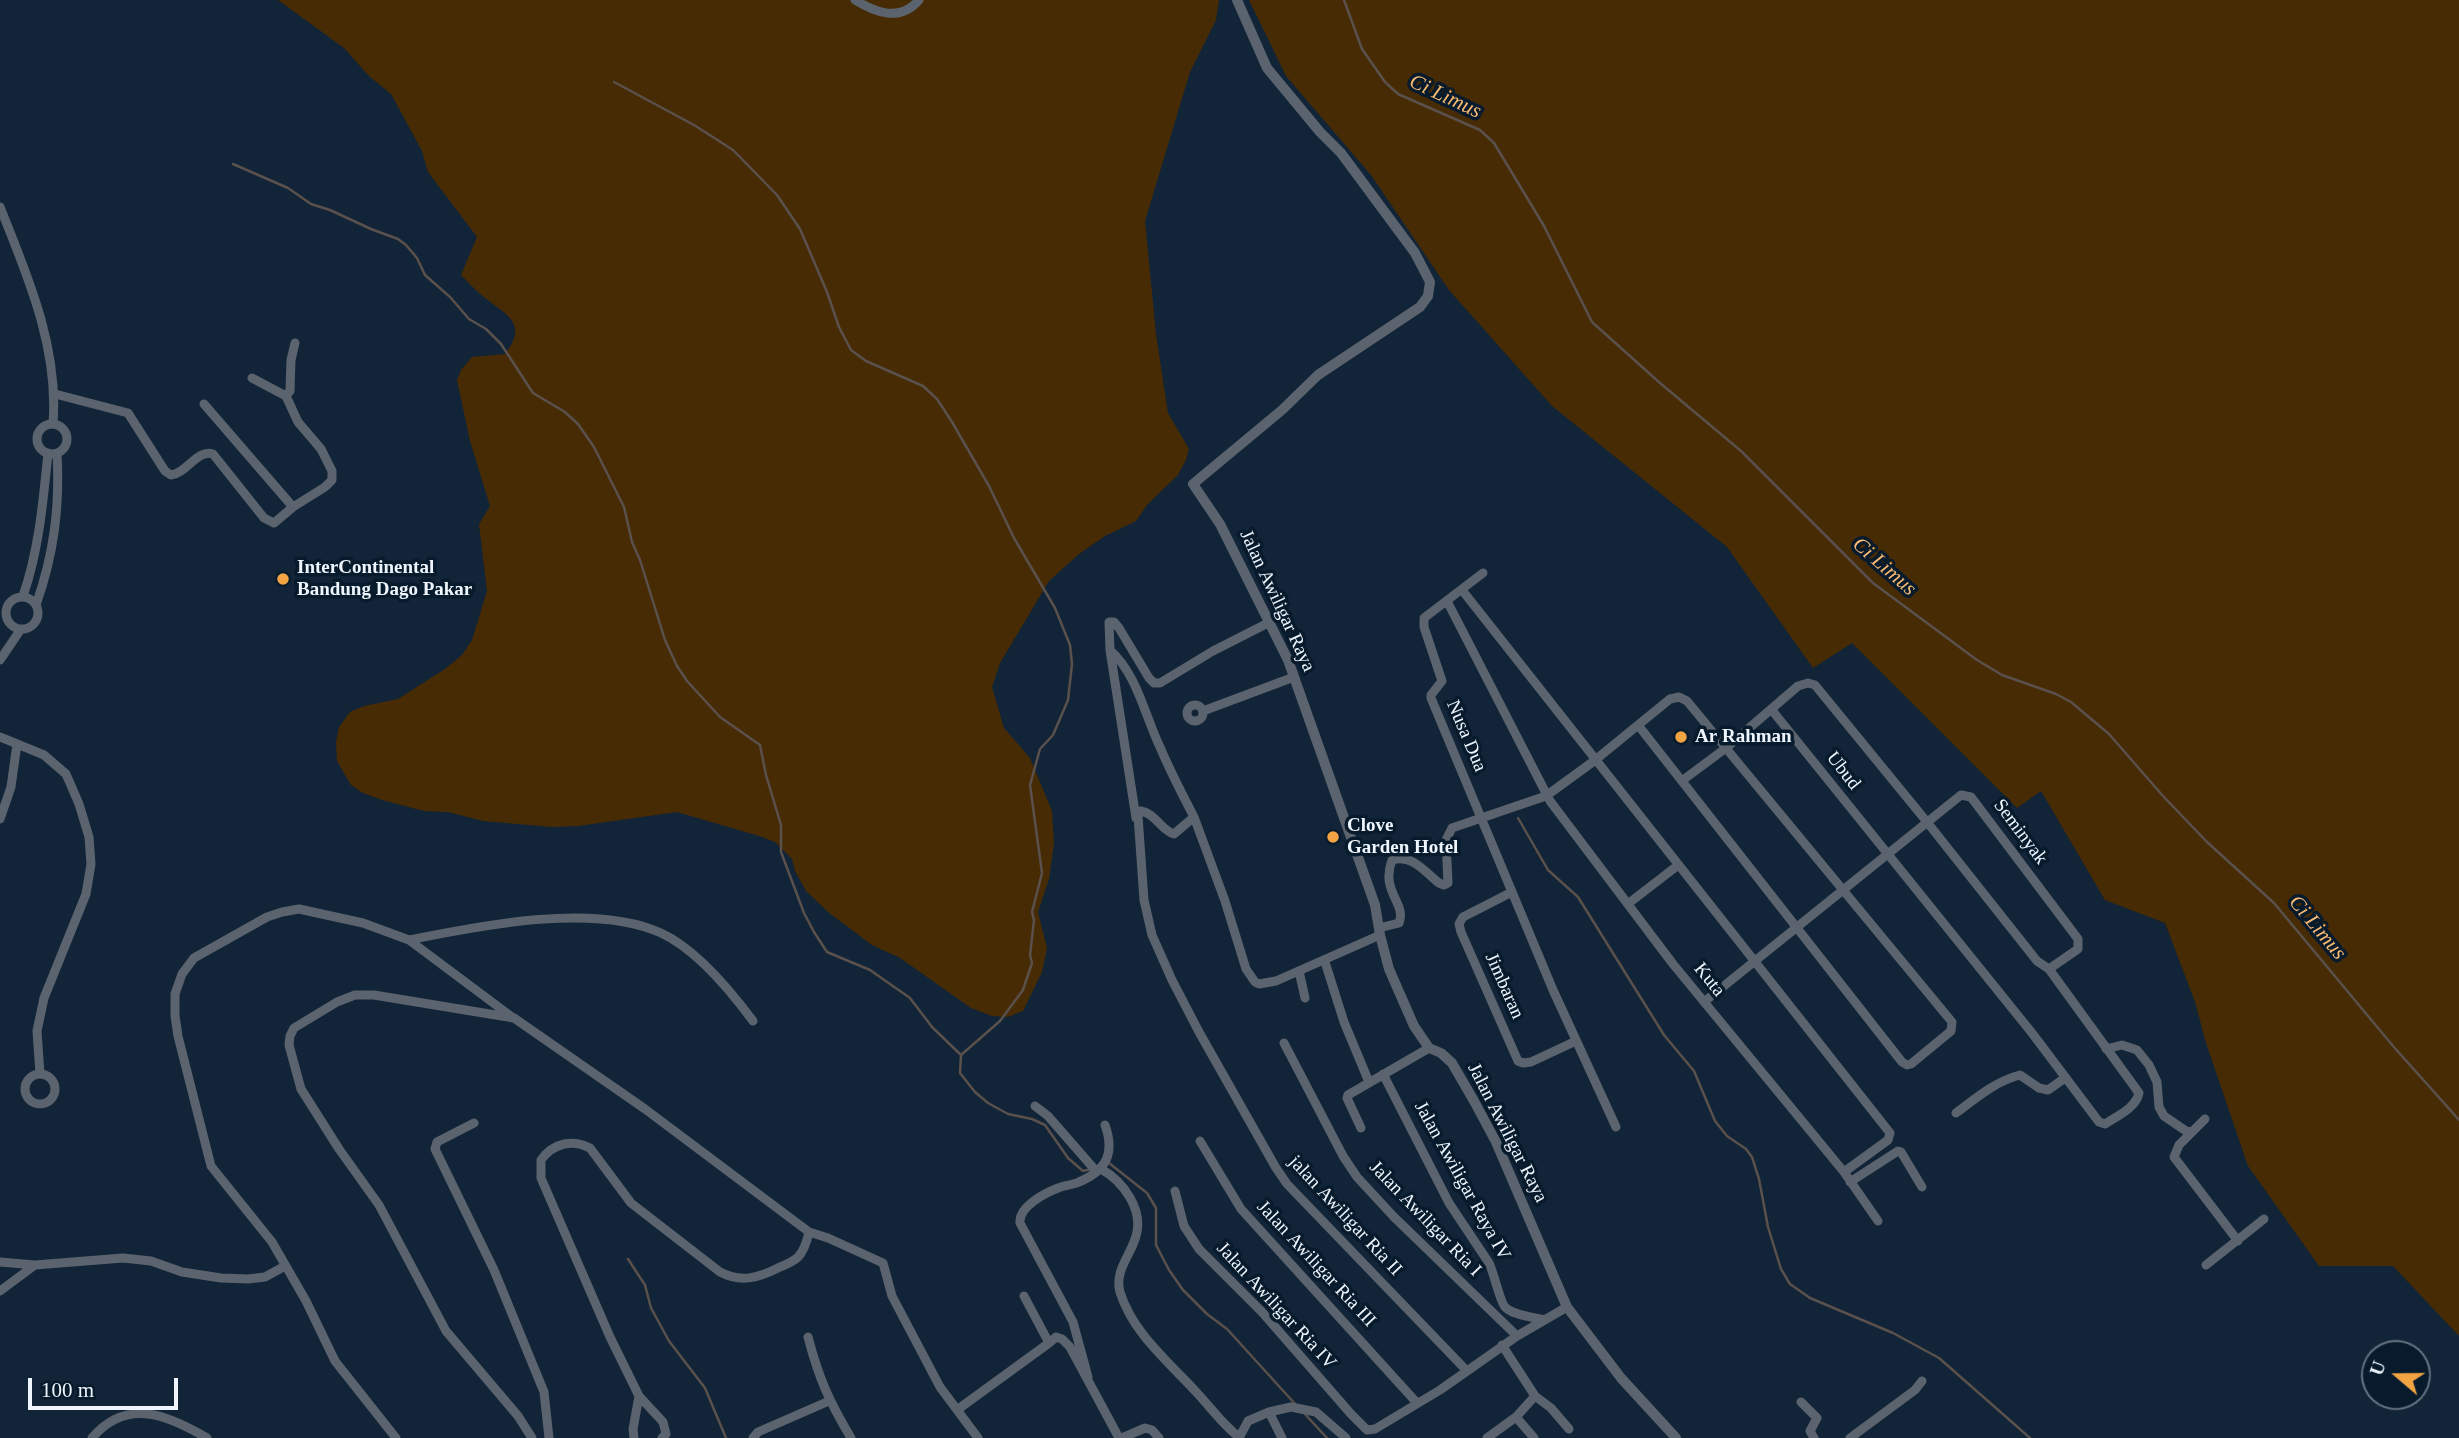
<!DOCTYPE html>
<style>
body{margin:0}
#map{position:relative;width:2459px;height:1438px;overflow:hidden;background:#122437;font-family:Georgia,serif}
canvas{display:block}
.north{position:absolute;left:2361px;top:1340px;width:70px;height:70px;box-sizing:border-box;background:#081b2d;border:2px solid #647280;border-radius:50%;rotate:290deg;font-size:19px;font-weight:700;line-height:28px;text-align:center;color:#eef5fd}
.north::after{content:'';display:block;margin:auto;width:24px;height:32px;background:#f3a442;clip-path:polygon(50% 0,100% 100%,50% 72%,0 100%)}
.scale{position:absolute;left:28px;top:1378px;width:150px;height:32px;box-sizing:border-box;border:4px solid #eef5fd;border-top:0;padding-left:9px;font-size:21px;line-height:24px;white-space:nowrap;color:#eef5fd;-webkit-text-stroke:5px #081b2d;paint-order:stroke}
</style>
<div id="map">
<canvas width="2459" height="1438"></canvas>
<div class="north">U</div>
<div class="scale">100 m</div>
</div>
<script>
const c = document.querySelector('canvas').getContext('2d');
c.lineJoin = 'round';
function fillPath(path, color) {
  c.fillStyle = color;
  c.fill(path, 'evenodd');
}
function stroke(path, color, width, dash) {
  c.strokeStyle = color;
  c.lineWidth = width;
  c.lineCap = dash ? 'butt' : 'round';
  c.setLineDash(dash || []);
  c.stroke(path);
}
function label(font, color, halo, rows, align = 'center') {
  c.font = font + ' Georgia,serif';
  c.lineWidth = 7;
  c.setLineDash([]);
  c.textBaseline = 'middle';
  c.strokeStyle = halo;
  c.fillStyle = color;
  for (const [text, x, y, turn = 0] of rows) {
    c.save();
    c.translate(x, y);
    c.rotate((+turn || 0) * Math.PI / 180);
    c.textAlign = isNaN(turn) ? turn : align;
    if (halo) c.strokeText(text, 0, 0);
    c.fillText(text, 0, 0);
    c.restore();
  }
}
fillPath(new Path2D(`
 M 278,0 L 1219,0 L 1216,20 L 1190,72 L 1145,221 L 1156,334 L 1168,413 L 1189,449 L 1186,460 L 1178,475 L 1147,505 L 1136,521 L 1105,536 L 1079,554 L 1049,581 L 1000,663 L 992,687 L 1004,728 L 1030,758 L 1052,811 L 1054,843 L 1049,879 L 1038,912 L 1047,948 L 1042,972 L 1023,1011 L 1008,1017 L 992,1016 L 971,1008 L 900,958 L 872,945 L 828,912 L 806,891 L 795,871 L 792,859 L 775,842 L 759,836 L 677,812 L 578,826 L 552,827 L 483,821 L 448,812 L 424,811 L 382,800 L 363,793 L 351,785 L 337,761 L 336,742 L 339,727 L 350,712 L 364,706 L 398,699 L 445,669 L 462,655 L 472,640 L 487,591 L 479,524 L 490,506 L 470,441 L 457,380 L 461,370 L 472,357 L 505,354 C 529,324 507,315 485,298 C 476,291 469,283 461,275 L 477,237 L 428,172 L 422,151 L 391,94 L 369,76 L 344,48 Z
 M 1249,0 L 2459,0 L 2459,1336 L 2393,1266 L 2319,1266 L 2248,1166 L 2206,1043 L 2195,1002 L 2165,923 L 2105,900 L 2041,791 L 2017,808 L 1852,643 L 1813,668 L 1727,547 L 1552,406 L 1449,290 L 1371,175 L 1286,76 Z`), '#472b04');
stroke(new Path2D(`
 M 1344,0 L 1362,49 L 1385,82 L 1398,94 L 1480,130 L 1494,143 L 1544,226 L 1592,322 L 1660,383 L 1741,451 L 1873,583 L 1977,660 L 2002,675 L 2056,694 L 2071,702 L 2109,734 L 2163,796 L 2207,842 L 2274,903 L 2393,1046 L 2459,1120
 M 614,82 L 694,125 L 733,150 L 777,195 L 800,229 L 827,292 L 839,327 L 851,350 L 866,361 L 923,386 L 937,399 L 952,422 L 989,486 L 1014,538 L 1055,608 L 1070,645 L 1072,664 L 1068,700 L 1053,735 L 1040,749 L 1030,785 L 1042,873 L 1032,912 L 1034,920 L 1030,955 L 1032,963 L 1023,990 L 1000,1021 L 961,1055 L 960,1073 L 975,1092 L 988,1103 L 1008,1114 L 1032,1119 L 1045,1125 L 1068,1158 L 1083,1171 L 1091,1169
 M 233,164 L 288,188 L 311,204 L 330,210 L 371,229 L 398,239 L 406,245 L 417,258 L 425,275 L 450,297 L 469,319 L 486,329 L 501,344 L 533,393 L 565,412 L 578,424 L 594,447 L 624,507 L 632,542 L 640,560 L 665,640 L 677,666 L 687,681 L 720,717 L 760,745 L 766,775 L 781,825 L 781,852 L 804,913 L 814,932 L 827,952 L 870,970 L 910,998 L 932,1027 L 961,1055
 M 1518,818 L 1548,870 L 1578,897 L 1664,1035 L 1694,1071 L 1715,1121 L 1727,1136 L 1746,1149 L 1752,1157 L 1759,1179 L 1768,1227 L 1781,1269 L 1790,1284 L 1810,1298 L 1893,1333 L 1939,1358 L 2030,1438
 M 1109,1163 L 1147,1193 L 1156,1208 L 1156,1245 L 1169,1270 L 1183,1290 L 1207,1314 L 1227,1329 L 1297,1406
 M 628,1259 L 645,1285 L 651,1308 L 669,1341 L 705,1388 L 726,1438
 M 1304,1413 L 1327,1438`), '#5a504c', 2.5);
stroke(new Path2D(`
 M 855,0 C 876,13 900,22 919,0
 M 0,207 C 28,277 59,348 53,424
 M 252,378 L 286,396 L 298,422 L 321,449 L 332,471 L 332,480 L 325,487 L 293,507
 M 55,394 L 128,413 L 165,471 L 171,475 C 187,473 197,449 213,454 L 264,518 L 274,523 L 293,507 L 204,404
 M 286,396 L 290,391 L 291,360 L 295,343
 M37 439a15 15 0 1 1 30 0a15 15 0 1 1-30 0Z
 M 1483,573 L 1424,618 L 1424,627 L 1442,681 L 1431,695 L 1431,698 L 1553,990 L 1616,1127
 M 1462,590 L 1890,1133 L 1888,1140 L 1844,1172
 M 23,596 C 39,550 43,502 48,453
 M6 613a16 16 0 1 1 32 0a16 16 0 1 1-32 0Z
 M 1447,601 L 1550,801 L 1673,964 L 1844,1172 L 1878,1221
 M 36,605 C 54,554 60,507 57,453
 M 1110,650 C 1137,674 1145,716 1160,747 C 1170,771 1182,794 1194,817
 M 0,660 L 21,629
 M1187 713a8 8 0 1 1 16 0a8 8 0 1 1-16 0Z
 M 1771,709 L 2032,1033 L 2099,1122 L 2105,1124 C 2117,1116 2136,1108 2139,1093 L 2049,969
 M 1203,711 L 1294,677
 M 0,737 L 44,755 L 66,774 L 79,804 L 89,837 L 91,864 L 86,894 L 44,998 L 37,1031 L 40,1074
 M 1683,780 L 1726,748 L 1798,686 L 1808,683 L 1815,685 L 1927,822 L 2037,961 L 2049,969 L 2078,949 L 2078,939 L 1971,797 L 1961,795 L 1704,1002
 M 1136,818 L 1110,650 L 1109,622 L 1114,622 L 1119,628 L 1149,678 L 1154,683 L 1160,683 L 1213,651 L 1270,622
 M 0,819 L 11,787 L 17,744
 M 1512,892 L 1463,917 L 1459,924 L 1461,932 L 1518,1061 L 1523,1063 L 1531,1062 L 1576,1041
 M 1629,903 L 1677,866
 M 1379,928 L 1399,923 C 1407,903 1380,892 1392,860 C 1412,854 1424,871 1439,883 L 1444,885 L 1448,883 L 1446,840 L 1452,828 L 1546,796 L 1594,761 L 1670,699 L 1679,697 L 1687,701 L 1952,1022 L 1951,1031 L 1911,1064 L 1907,1065 L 1902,1062 L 1638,725
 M 1380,935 L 1276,981 L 1259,984 L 1255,982 L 1246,969 L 1225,901 L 1194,817 L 1174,834 C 1161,830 1155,813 1141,811 L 1138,816 L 1144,900 L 1152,935 L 1172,980 L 1199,1032 L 1276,1168 L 1287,1184 L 1467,1371
 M 409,940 C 479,926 594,902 661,933 C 696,949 730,990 753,1021
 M 1325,962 L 1344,1022 L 1369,1082
 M 1299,971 L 1305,998
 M 1284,1043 L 1343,1156 L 1357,1177 L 1394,1217 L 1517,1336
 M 2106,1049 L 2122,1045 L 2137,1050 L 2149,1065 L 2157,1082 L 2159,1107 L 2164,1116 L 2186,1131 L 2192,1132 L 2205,1119
 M 1383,1074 L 1449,1203 L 1489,1263 C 1494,1273 1500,1302 1505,1307 C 1512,1315 1533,1317 1544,1320
 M25 1089a15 15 0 1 1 30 0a15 15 0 1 1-30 0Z
 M 1035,1106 L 1048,1116 L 1096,1171
 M 1956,1113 C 1976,1098 1996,1081 2020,1075 L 2039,1088 L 2048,1090 L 2065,1078
 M 474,1123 L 437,1142 L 435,1149 L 494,1270 L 544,1392 L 549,1438
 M 1361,1128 L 1347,1098 L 1348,1095 L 1429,1048
 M 2192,1132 L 2179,1145 L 2174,1157 L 2238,1241
 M 1200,1141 L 1241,1209 L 1417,1403
 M 1101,1169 C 1123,1181 1144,1210 1136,1236 C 1131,1255 1114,1271 1120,1292 C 1133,1334 1170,1363 1198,1394 C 1212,1409 1223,1425 1239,1437
 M 1850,1182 L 1898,1151 L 1901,1152 L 1922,1187
 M 1175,1191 L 1184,1226 L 1199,1249 L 1262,1312 L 1351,1414 L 1367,1430 L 1375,1429 L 1440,1390 L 1517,1336 L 1567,1307
 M 0,1262 L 35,1265
 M 2206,1265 L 2264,1219
 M 0,1291 L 35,1265 L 123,1258 L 151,1261 L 182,1272 L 221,1278 L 248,1279 L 265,1277 L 285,1266
 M 808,1337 C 819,1379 829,1401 851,1438
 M 1049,1343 L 1056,1337 L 1062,1339 L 1070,1347 L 1119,1438
 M 1088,1377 L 1073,1322 L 1020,1223 C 1018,1207 1045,1193 1058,1188 C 1065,1185 1073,1185 1079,1182 C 1107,1170 1115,1153 1105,1125
 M 1535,1396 L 1551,1408 L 1569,1429
 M 1801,1402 L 1817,1418 L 1810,1431 L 1814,1438
 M 957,1410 L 1049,1343 L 1024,1296
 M 1269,1412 L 1282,1438
 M 1516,1417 L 1534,1438
 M 92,1438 C 127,1397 168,1415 207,1438
 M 396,1438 L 335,1361 L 306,1301 L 272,1242 L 211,1166 L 178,1036 L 175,1016 L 175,994 L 182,974 L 194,958 L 267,917 L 282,912 L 299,909 L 363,923 L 409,940 L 512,1017
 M 532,1438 L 518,1416 L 446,1331 L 379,1205 L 339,1149 L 301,1089 L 289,1045 L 290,1036 L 294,1028 L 337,1002 L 355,995 L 374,995 L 514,1018 L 645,1109 L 809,1232 L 828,1238 L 883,1263 L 892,1296 L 940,1387 L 978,1438
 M 634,1438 L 633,1429 L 639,1396
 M 662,1438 L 666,1434 L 663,1422 L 639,1396 L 610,1337 L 541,1178 L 541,1160 C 553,1143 572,1139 590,1148 L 631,1203 L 720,1272 C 741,1283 758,1278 778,1268 C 785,1265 793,1262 798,1257 C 804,1251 807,1241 809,1232
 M 753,1438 L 758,1432 L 829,1401
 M 1122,1438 L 1145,1428 L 1152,1430 L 1159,1438
 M 1239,1438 L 1248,1421 L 1269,1412 L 1291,1407 L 1316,1412 L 1346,1438
 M 1487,1438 L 1516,1417 L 1535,1396 L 1502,1345
 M 1850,1438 L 1915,1390 L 1922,1381`), '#5b646e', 9);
stroke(new Path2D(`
 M 1237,0 L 1267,68 L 1320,132 L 1341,153 L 1415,253 L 1430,282 L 1428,296 L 1420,307 L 1318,375 L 1282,410 L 1193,484 L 1220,524 L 1288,660 L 1375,905 L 1380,935 L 1389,969 L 1414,1026 L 1429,1048 L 1441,1053 L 1452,1063 L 1474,1101 L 1496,1142 L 1567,1307 L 1621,1378 L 1676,1438`), '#5b646e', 10);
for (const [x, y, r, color] of [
 [283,579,7,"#f3a442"],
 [1681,737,7,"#f3a442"],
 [1333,837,7,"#f3a442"]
]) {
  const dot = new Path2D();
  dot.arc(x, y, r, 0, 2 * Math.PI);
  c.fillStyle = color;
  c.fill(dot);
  stroke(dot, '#081b2d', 2.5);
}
label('bold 19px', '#eef5fd', '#081b2d', [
 ["InterContinental",297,568],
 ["Bandung Dago Pakar",297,590],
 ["Ar Rahman",1695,737],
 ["Clove",1347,826],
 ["Garden Hotel",1347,848]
], 'left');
label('19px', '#eef5fd', '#081b2d', [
 ["Jalan Awiligar Raya",1277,601,65],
 ["Nusa Dua",1466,736,67],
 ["Ubud",1843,771,52],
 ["Seminyak",2020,832,53],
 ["Kuta",1709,980,51],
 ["Jimbaran",1504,986,66],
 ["Jalan Awiligar Raya",1507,1133,63],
 ["Jalan Awiligar Raya IV",1462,1181,61],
 ["jalan Awiligar Ria II",1345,1216,47],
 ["Jalan Awiligar Ria I",1425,1219,46],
 ["Jalan Awiligar Ria III",1316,1264,47],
 ["Jalan Awiligar Ria IV",1276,1306,47]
]);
label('italic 21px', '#faba71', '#081b2d', [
 ["Ci Limus",1445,97,25],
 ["Ci Limus",1884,567,41],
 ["Ci Limus",2317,928,50]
]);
</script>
